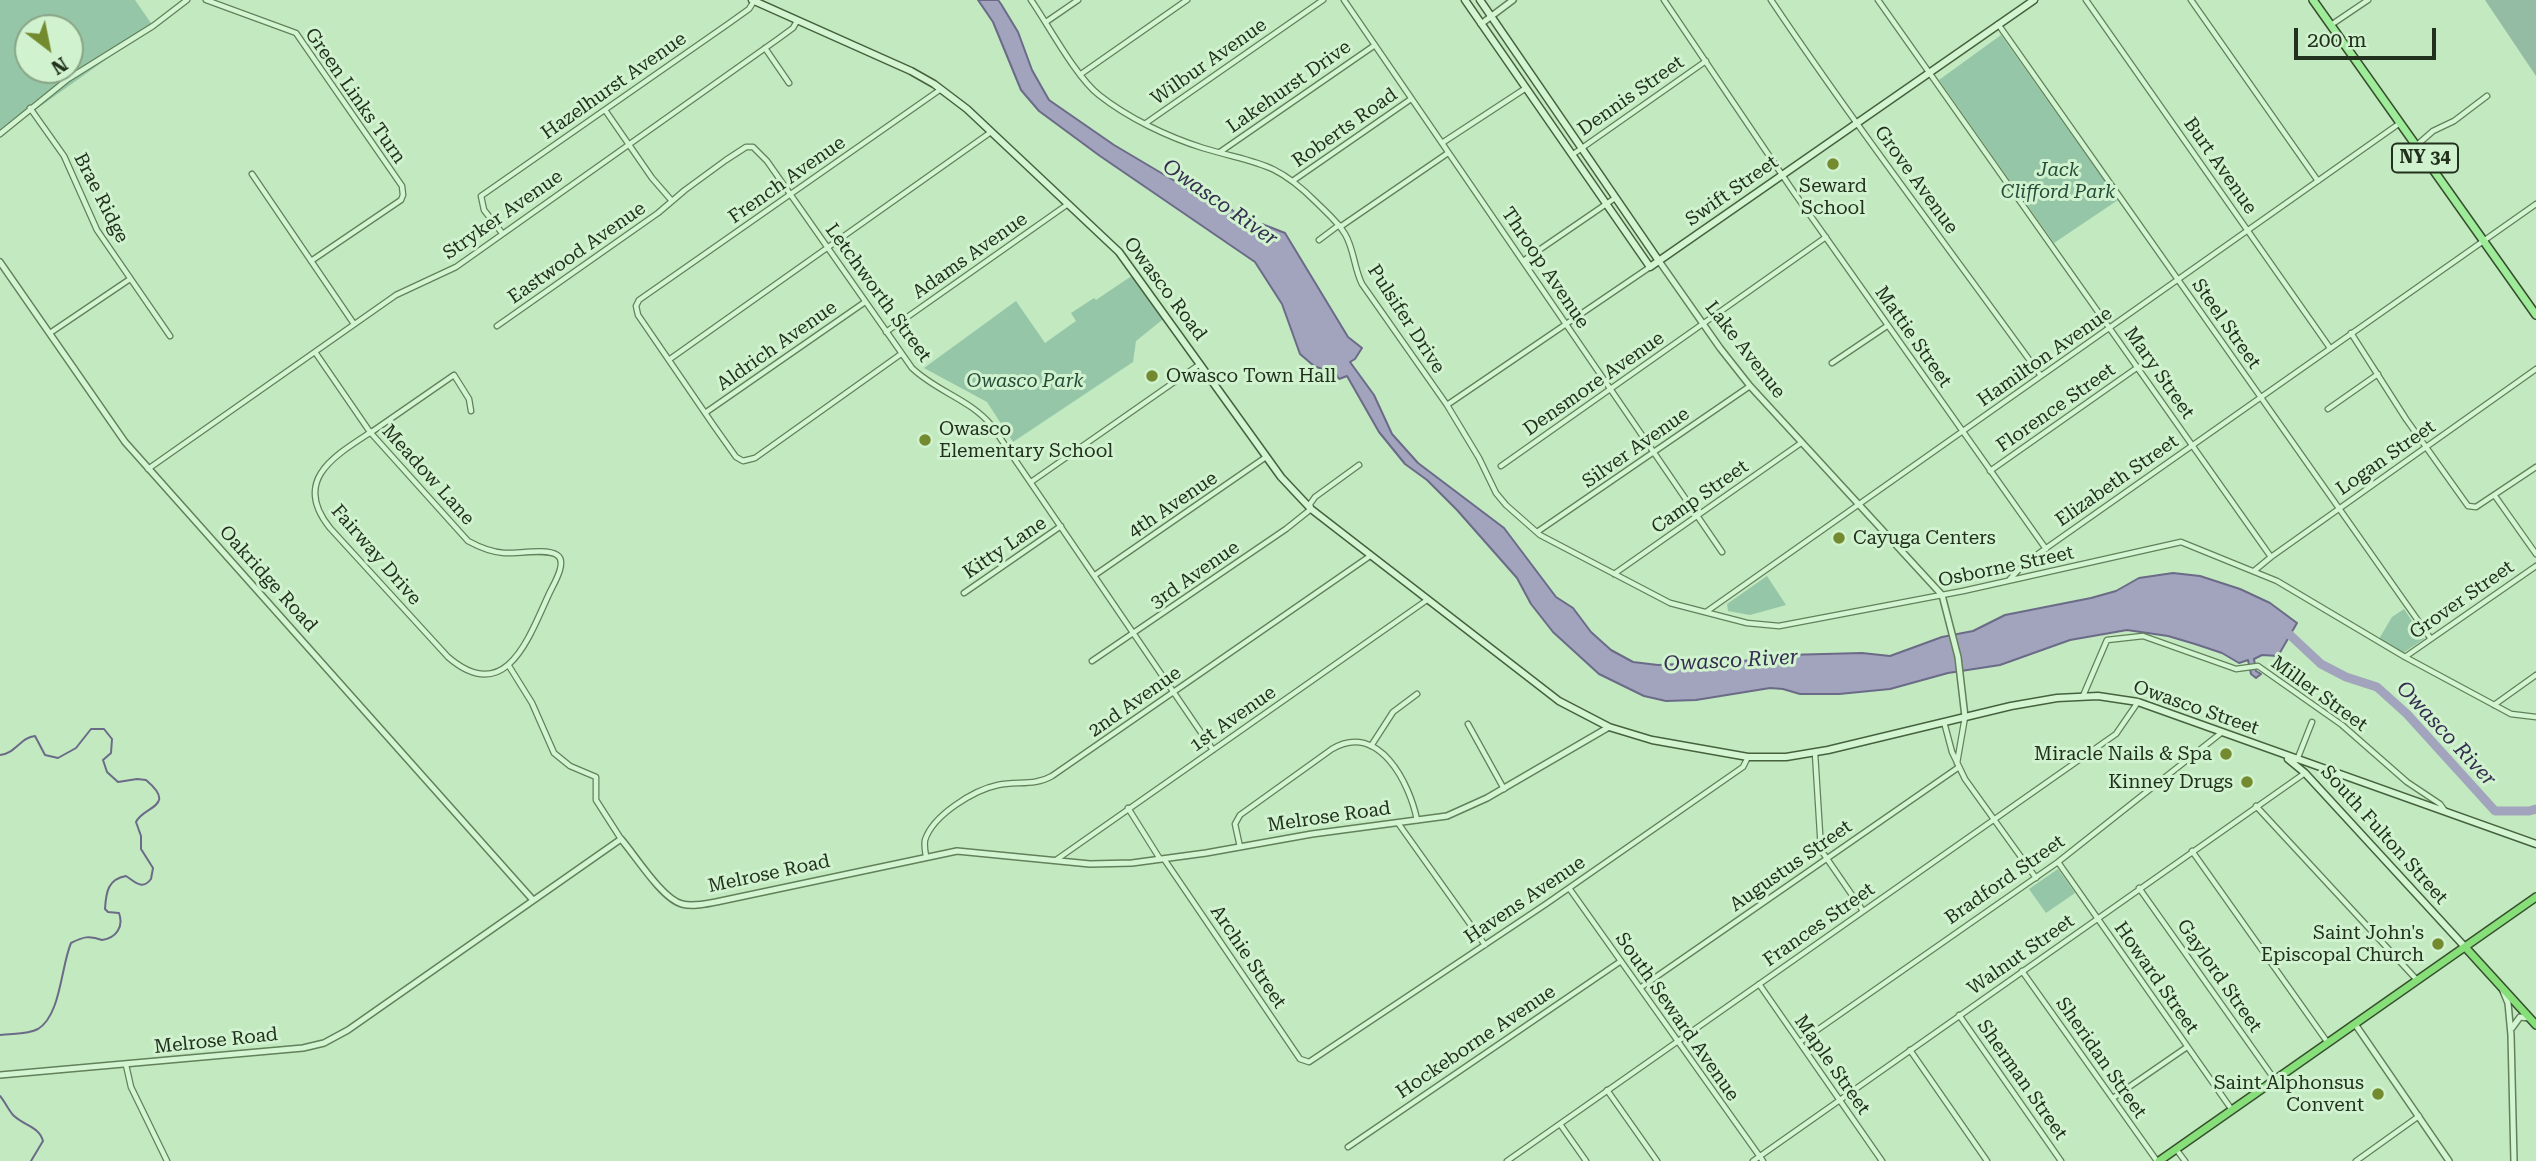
<!DOCTYPE html>
<style>
body{margin:0}
#map{position:relative;width:2536px;height:1161px;overflow:hidden;background:#c2e9c0;font-family:"Roboto Serif",serif}
canvas{display:block}
.north{position:absolute;left:14px;top:14px;width:70px;height:70px;box-sizing:border-box;background:#d0f2ce;border:2px solid #8aa587;border-radius:50%;rotate:148deg;font-size:19px;font-weight:700;line-height:28px;text-align:center;color:#22311d}
.north::after{content:'';display:block;margin:auto;width:24px;height:32px;background:#748a2f;clip-path:polygon(50% 0,100% 100%,50% 72%,0 100%)}
.scale{position:absolute;left:2294px;top:28px;width:142px;height:32px;box-sizing:border-box;border:4px solid #22311d;border-top:0;padding-left:9px;font-size:21px;line-height:24px;white-space:nowrap;color:#22311d;-webkit-text-stroke:5px #d0f2ce;paint-order:stroke}
</style>
<div id="map">
<canvas width="2536" height="1161"></canvas>
<div class="north">N</div>
<div class="scale">200 m</div>
</div>
<script>
const c = document.querySelector('canvas').getContext('2d');
c.lineJoin = 'round';
function fillPath(path, color) {
  c.fillStyle = color;
  c.fill(path, 'evenodd');
}
function stroke(path, color, width, dash) {
  c.strokeStyle = color;
  c.lineWidth = width;
  c.lineCap = dash ? 'butt' : 'round';
  c.setLineDash(dash || []);
  c.stroke(path);
}
function label(font, color, halo, rows, align = 'center') {
  c.font = font + ' "Roboto Serif",serif';
  c.lineWidth = 6;
  c.setLineDash([]);
  c.textBaseline = 'middle';
  c.strokeStyle = halo;
  c.fillStyle = color;
  for (const [text, x, y, turn = 0] of rows) {
    c.save();
    c.translate(x, y);
    c.rotate((+turn || 0) * Math.PI / 180);
    c.textAlign = isNaN(turn) ? turn : align;
    if (halo) c.strokeText(text, 0, 0);
    c.fillText(text, 0, 0);
    c.restore();
  }
}
fillPath(new Path2D(`
 M 0,0 L 135,0 L 153,26 L 0,135 ZM 28,28 L 70,28 L 70,70 L 28,70 Z
 M 2001,35 L 2118,200 L 2054,243 L 1939,80 Z
 M 1136,273 L 1167,316 L 1136,341 L 1133,362 L 1013,442 L 987,402 L 924,368 L 1016,301 L 1045,343 L 1076,321 L 1071,313 L 1094,298 L 1096,300 Z
 M 1767,576 L 1786,605 L 1750,615 L 1728,611 L 1727,604 Z
 M 2404,609 L 2424,639 L 2403,653 L 2379,639 L 2392,617 Z
 M 2058,869 L 2075,893 L 2046,913 L 2029,889 Z`), '#95c6a7');
fillPath(new Path2D(`
 M 2485,0 L 2536,0 L 2536,76 Z`), '#94bba3');
const water = new Path2D(`
 M 978,0 L 998,0 L 1001,4 L 1018,32 L 1032,70 L 1049,100 L 1114,145 L 1190,190 L 1221,200 L 1251,227 L 1262,224 L 1285,233 L 1348,337 L 1362,348 L 1355,359 L 1350,362 L 1374,395 L 1392,434 L 1418,463 L 1504,528 L 1556,597 L 1573,608 L 1591,632 L 1611,650 L 1633,662 L 1658,665 L 1743,661 L 1786,655 L 1862,653 L 1890,656 L 1942,637 L 1973,631 L 2005,615 L 2091,598 L 2116,591 L 2139,578 L 2173,573 L 2200,576 L 2240,589 L 2270,603 L 2297,623 L 2278,656 L 2262,655 L 2254,659 L 2256,671 L 2261,674 L 2256,678 L 2251,674 L 2248,660 L 2239,663 L 2222,653 L 2195,644 L 2168,636 L 2127,630 L 2070,640 L 2000,665 L 1948,673 L 1890,689 L 1839,694 L 1800,694 L 1783,689 L 1770,688 L 1696,700 L 1666,701 L 1644,696 L 1599,674 L 1553,632 L 1531,604 L 1517,578 L 1457,510 L 1427,480 L 1405,464 L 1379,432 L 1347,376 L 1339,379 L 1336,374 L 1314,366 L 1300,354 L 1282,304 L 1255,262 L 1100,156 L 1039,111 L 1021,90 L 993,22 Z`);
fillPath(water, '#a2a3bc');
stroke(water, '#6b6b88', 2);
stroke(new Path2D(`
 M 0,755 C 15,754 21,737 35,736 L 45,755 L 58,758 L 76,748 L 91,729 L 104,729 L 112,739 L 111,753 L 103,760 L 107,772 L 118,782 L 137,779 L 146,780 C 178,807 143,806 136,822 L 141,836 L 141,849 L 153,868 L 151,879 C 142,891 134,881 126,876 C 108,879 106,892 105,909 L 108,912 L 119,913 C 124,927 116,938 102,940 C 89,935 83,937 71,943 C 61,966 61,1015 38,1029 C 27,1035 12,1033 0,1035
 M 0,1096 C 5,1102 8,1109 13,1115 C 24,1126 39,1126 43,1141 L 31,1161`), '#6b6b88', 2);
stroke(new Path2D(`
 M 2280,631 L 2290,635 L 2321,664 L 2346,677 L 2377,687 L 2407,714 L 2495,811 L 2529,811 L 2536,809`), '#a2a3bc', 9);
const minor = new Path2D(`
 M 206,0 L 296,33 L 402,186 L 403,195 L 401,200 L 311,261
 M 1031,0 C 1049,26 1076,77 1099,95 C 1128,118 1168,137 1203,148 C 1256,164 1274,160 1316,202 C 1326,212 1338,222 1345,234 C 1354,249 1354,268 1362,284 L 1447,405 L 1479,458 L 1496,493 L 1506,505 L 1540,535 L 1670,603 L 1747,623 L 1779,626 L 1963,591 L 2181,542 L 2277,581 L 2405,657 L 2511,714 L 2536,717
 M 1344,0 L 1722,552
 M 1664,0 L 1793,191 L 2046,549
 M 1771,0 C 1857,128 1951,251 2041,376
 M 1878,0 L 2271,557
 M 2086,0 L 2330,348
 M 2191,0 L 2318,181
 M 1046,22 L 1078,0
 M 1998,24 L 2431,639
 M 2331,25 L 2368,0
 M 765,48 L 789,83
 M 1081,74 L 1187,0
 M 30,108 L 64,156 L 97,230 L 170,336
 M 605,110 L 652,178 L 672,201
 M 1146,123 L 1323,0
 M 0,134 L 68,79 L 153,26 L 187,0
 M 1442,143 L 1526,88
 M 2417,145 L 2433,131 L 2454,121 L 2487,96
 M 1220,152 L 1375,45
 M 1572,155 L 1706,61
 M 252,174 L 354,324
 M 1294,180 L 1411,99
 M 1340,227 L 1448,153
 M 502,233 L 484,210 L 481,196 L 728,24 L 749,9 L 754,1
 M 1319,240 L 1339,225
 M 1523,261 L 1615,198
 M 497,326 L 658,213 L 685,190 L 726,160 L 746,147 L 753,147 L 767,161 L 912,368 C 937,392 970,399 992,426 L 1213,750
 M 886,332 L 1068,204
 M 50,333 L 130,279
 M 2351,333 L 2406,419 L 2468,506 L 2476,507 L 2536,467
 M 315,352 L 370,432 L 468,541 C 479,547 491,552 504,553 C 517,554 546,548 557,555 C 568,562 553,585 549,594 C 529,637 506,707 448,657 L 330,528 C 293,482 331,458 368,434 L 373,431 L 454,375 L 469,399 L 471,411
 M 901,354 L 755,458 L 743,461 L 736,457 L 714,426 L 638,315 L 636,306 L 639,300 L 941,89
 M 670,359 L 991,132
 M 1832,363 L 1887,326
 M 1447,405 L 1650,267
 M 2328,409 L 2378,374
 M 705,413 L 865,302
 M 1501,466 L 1826,237
 M 148,469 L 396,295 L 456,267 L 778,39 L 793,28 L 797,21
 M 1990,471 L 2138,367
 M 1031,482 L 1200,364
 M 2495,496 L 2536,554
 M 1537,532 L 1750,386
 M 2254,571 L 2271,557 L 2536,369
 M 1614,574 L 1801,443
 M 1095,575 L 1266,457
 M 2010,579 L 2025,563 L 2536,204
 M 964,593 L 1061,526
 M 1706,612 L 2400,123
 M 2405,657 L 2536,566
 M 1092,661 L 1286,529 L 1311,509 L 1310,504 L 1315,497 L 1359,465
 M 509,666 L 532,703 L 554,753 L 570,766 L 596,777 L 596,800 L 621,839
 M 2083,696 L 2107,640 L 2143,636 L 2236,669 L 2258,666 L 2342,725 L 2407,782 L 2440,804 L 2445,811
 M 2494,705 L 2536,675
 M 1944,722 L 1952,752 L 1965,779 L 2036,878
 M 1468,724 L 1504,789
 M 1371,746 L 1393,712 L 1417,694
 M 1815,753 L 1821,850 L 1863,911
 M 2297,760 L 2312,722
 M 1957,763 L 1965,717
 M 2256,806 L 2417,980
 M 1128,808 L 1160,859
 M 1398,823 L 1485,945
 M 1240,847 L 1235,824 L 1240,815 L 1332,749 C 1379,721 1410,784 1417,820
 M 2192,851 L 2328,1043
 M 926,856 C 925,851 924,846 925,840 C 933,815 974,790 998,785 C 1017,781 1035,786 1052,776 L 1370,556
 M 1164,859 L 1300,1059 L 1309,1062 L 1546,904 L 1743,767 L 1748,757
 M 1056,860 L 1427,600
 M 2058,862 L 2232,1110
 M 1569,888 L 1763,1161
 M 2139,888 L 2275,1080
 M 2022,971 L 2157,1161
 M 1759,984 L 1882,1161
 M 1640,988 L 1959,767
 M 1959,1015 L 2061,1161
 M 1800,1042 L 2058,862 L 2221,733
 M 1910,1050 L 1987,1161
 M 126,1065 L 131,1087 L 167,1161
 M 1607,1090 L 1657,1161
 M 2113,1098 L 2187,1047
 M 1560,1124 L 1586,1161
 M 1348,1147 L 1621,961
 M 2176,1149 L 2185,1161
 M 1507,1161 L 2116,734 L 2138,702
 M 1753,1161 L 2305,773
 M 2356,1161 L 2419,1116`);
const tertiary = new Path2D(`
 M 1481,24 L 1513,0
 M 1659,261 L 1720,348 L 1750,386 L 1942,595 L 1958,657 L 1965,717
 M 0,262 L 125,442 L 533,900
 M 2503,991 L 2508,1003 L 2511,1035 L 2514,1161
 M 2355,1024 L 2449,1161
 M 2512,1028 L 2520,1017 L 2530,1018
 M 0,1075 L 303,1048 L 324,1043 L 348,1030 L 621,839 C 635,855 662,899 682,904 C 693,907 705,904 716,902 L 957,851 L 1090,864 L 1132,863 L 1206,853 L 1312,834 L 1447,816 L 1487,798 L 1609,727`);
const secondary = new Path2D(`
 M 752,0 L 911,71 L 934,84 L 967,109 L 1119,252 L 1281,477 L 1311,509 L 1559,701 L 1609,727 L 1652,740 L 1748,757 L 1786,757 L 1828,750 L 2011,706 L 2057,698 L 2098,696 L 2138,702 L 2536,844
 M 1465,0 L 1650,267 L 2034,0
 M 1480,0 L 1659,261
 M 2288,759 L 2305,773 L 2465,947`);
const primary = new Path2D(`
 M 2313,0 L 2536,315`);
const trunk = new Path2D(`
 M 2465,947 L 2536,1025
 M 2159,1161 L 2536,897`);
stroke(minor, '#628159', 7);
stroke(tertiary, '#628159', 8);
stroke(secondary, '#46623d', 9);
stroke(primary, '#374e2e', 10);
stroke(trunk, '#374e2e', 10);
stroke(minor, '#d3f5d2', 4.5);
stroke(tertiary, '#d3f5d2', 5);
stroke(secondary, '#d3f5d2', 6);
stroke(primary, '#9eeb99', 7);
stroke(trunk, '#86df78', 7);
for (const [x, y, r, color] of [
 [1833,164,7,"#748a2f"],
 [1152,376,7,"#748a2f"],
 [925,440,7,"#748a2f"],
 [1839,538,7,"#748a2f"],
 [2226,754,7,"#748a2f"],
 [2247,782,7,"#748a2f"],
 [2438,944,7,"#748a2f"],
 [2378,1094,7,"#748a2f"]
]) {
  const dot = new Path2D();
  dot.arc(x, y, r, 0, 2 * Math.PI);
  c.fillStyle = color;
  c.fill(dot);
  stroke(dot, '#d0f2ce', 2.5);
}
for (const [x, y, w] of [
 [2425,158,66]
]) {
  const box = new Path2D();
  box.roundRect(x - w / 2, y - 14.5, w, 29, 5);
  c.fillStyle = '#d0f2ce';
  c.fill(box);
  stroke(box, '#22311d', 2);
}
label('bold 18px', '#22311d', null, [
 ["NY 34",2425,158]
]);
label('19px', '#22311d', '#d0f2ce', [
 ["Wilbur Avenue",1209,62,-35],
 ["Hazelhurst Avenue",614,86,-35],
 ["Lakehurst Drive",1289,87,-35],
 ["Green Links Turn",355,96,55],
 ["Dennis Street",1631,96,-35],
 ["Roberts Road",1345,128,-35],
 ["Burt Avenue",2220,166,55],
 ["French Avenue",787,180,-35],
 ["Grove Avenue",1916,180,54],
 ["Swift Street",1732,191,-35],
 ["Brae Ridge",101,198,63],
 ["Stryker Avenue",503,215,-35],
 ["Eastwood Avenue",577,253,-35],
 ["Adams Avenue",970,256,-35],
 ["Throop Avenue",1545,268,56],
 ["Owasco Road",1165,289,53],
 ["Letchworth Street",878,293,54],
 ["Pulsifer Drive",1406,319,57],
 ["Steel Street",2226,324,55],
 ["Mattie Street",1913,337,55],
 ["Aldrich Avenue",777,346,-35],
 ["Lake Avenue",1745,350,52],
 ["Hamilton Avenue",2045,357,-35],
 ["Mary Street",2159,373,55],
 ["Densmore Avenue",1594,384,-35],
 ["Florence Street",2056,408,-35],
 ["Silver Avenue",1636,448,-35],
 ["Logan Street",2386,458,-35],
 ["Meadow Lane",428,475,48],
 ["Elizabeth Street",2117,481,-35],
 ["Camp Street",1700,497,-35],
 ["4th Avenue",1173,505,-34],
 ["Kitty Lane",1005,548,-34],
 ["Fairway Drive",376,555,49],
 ["Osborne Street",2006,567,-12],
 ["3rd Avenue",1195,575,-35],
 ["Oakridge Road",268,579,48],
 ["Grover Street",2462,600,-35],
 ["Miller Street",2319,694,36],
 ["2nd Avenue",1135,702,-35],
 ["Owasco Street",2196,708,19],
 ["1st Avenue",1233,719,-35],
 ["Melrose Road",1329,817,-8],
 ["South Fulton Street",2384,835,48],
 ["Augustus Street",1791,866,-35],
 ["Melrose Road",769,874,-12],
 ["Bradford Street",2005,880,-35],
 ["Havens Avenue",1525,900,-34],
 ["Frances Street",1819,925,-35],
 ["Walnut Street",2021,955,-35],
 ["Archie Street",1248,957,56],
 ["Gaylord Street",2219,976,55],
 ["Howard Street",2156,978,55],
 ["South Seward Avenue",1677,1017,55],
 ["Melrose Road",216,1041,-6],
 ["Hockeborne Avenue",1476,1042,-34],
 ["Sheridan Street",2101,1058,55],
 ["Maple Street",1832,1065,55],
 ["Sherman Street",2022,1080,55]
]);
label('italic 19px', '#254c39', '#d0f2ce', [
 ["Jack",2058,170],
 ["Clifford Park",2058,192],
 ["Owasco Park",1025,381]
]);
label('19px', '#22311d', '#d0f2ce', [
 ["Seward",1833,186,"center"],
 ["School",1833,208,"center"],
 ["Owasco Town Hall",1166,376,"left"],
 ["Owasco",939,429,"left"],
 ["Elementary School",939,451,"left"],
 ["Cayuga Centers",1853,538,"left"],
 ["Miracle Nails & Spa",2212,754],
 ["Kinney Drugs",2233,782],
 ["Saint John's",2424,933],
 ["Episcopal Church",2424,955],
 ["Saint Alphonsus",2364,1083],
 ["Convent",2364,1105]
], 'right');
label('italic 21px', '#342d50', '#d0f2ce', [
 ["Owasco River",1220,203,35],
 ["Owasco River",1731,661,-3],
 ["Owasco River",2446,734,47]
]);
</script>
